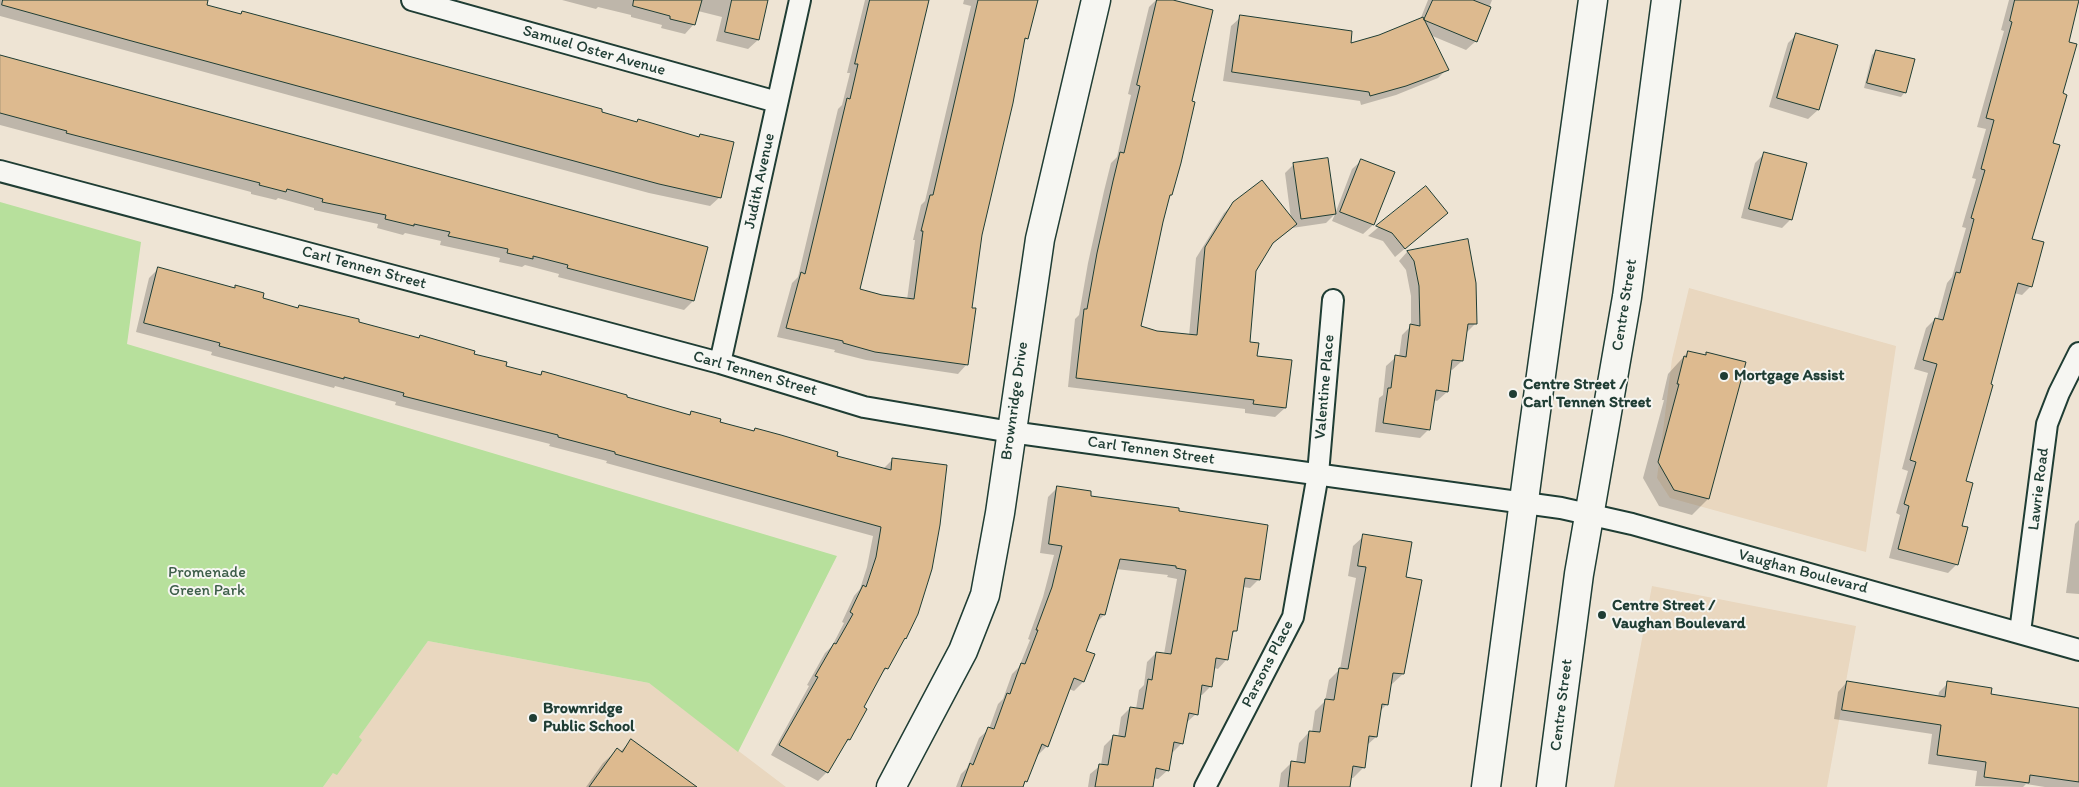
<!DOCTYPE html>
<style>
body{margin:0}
canvas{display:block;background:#eee4d4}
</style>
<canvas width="2079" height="787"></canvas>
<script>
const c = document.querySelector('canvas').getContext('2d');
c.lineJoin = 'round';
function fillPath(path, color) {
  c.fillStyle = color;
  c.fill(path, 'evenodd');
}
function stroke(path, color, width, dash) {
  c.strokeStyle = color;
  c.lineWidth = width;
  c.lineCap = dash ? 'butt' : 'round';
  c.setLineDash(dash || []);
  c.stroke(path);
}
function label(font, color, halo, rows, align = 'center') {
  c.font = font + ' Itim,sans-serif';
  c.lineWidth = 4;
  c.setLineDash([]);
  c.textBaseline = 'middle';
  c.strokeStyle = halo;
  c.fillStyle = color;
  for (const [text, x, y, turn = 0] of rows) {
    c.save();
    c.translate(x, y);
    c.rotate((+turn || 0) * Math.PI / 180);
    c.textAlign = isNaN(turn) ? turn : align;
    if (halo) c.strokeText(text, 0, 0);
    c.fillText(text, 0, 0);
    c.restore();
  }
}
fillPath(new Path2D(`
 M 1689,288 L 1896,346 L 1866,552 L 1670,498 L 1657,478 L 1672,359 Z
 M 1652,586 L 1856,626 L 1827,787 L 1614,787 Z
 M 428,641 L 649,683 L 786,787 L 323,787 Z`), '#e9d7bf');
fillPath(new Path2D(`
 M 0,202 L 141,242 L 127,344 L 837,556 L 738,752 L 649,683 L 428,641 L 359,737 L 362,740 L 337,775 L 333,773 L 323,787 L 0,787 Z`), '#b7e09c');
fillPath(new Path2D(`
 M 0,0 L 194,0 L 205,6 L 240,15 L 242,12 L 636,123 L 698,138 L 700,136 L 720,197 L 710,206 L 649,193 L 460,142 L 0,16 Z
 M 562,0 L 767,0 L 758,40 L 748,49 L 716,41 L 722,17 L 698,11 L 694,24 L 685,34 L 661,28 L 662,25 L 631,17 L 631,15 L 598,7 L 596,9 Z
 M 865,0 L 928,0 L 859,289 L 881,296 L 907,300 L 915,240 L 913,240 L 921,205 L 925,201 L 971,6 L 963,4 L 964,0 L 1036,0 L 1027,38 L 1023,42 L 980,235 L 971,309 L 967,364 L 958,374 L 866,360 L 834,352 L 835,350 L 777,337 L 792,283 L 798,277 L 838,109 L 842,105 L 850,73 L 847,73 Z
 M 1156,0 L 1168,0 L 1171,195 L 1168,197 L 1140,327 L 1157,332 L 1189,336 L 1196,258 L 1224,213 L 1234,203 L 1291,219 L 1285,173 L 1294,164 L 1335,214 L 1352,169 L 1362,160 L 1393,173 L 1373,225 L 1363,234 L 1332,221 L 1335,214 L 1326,223 L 1292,228 L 1270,246 L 1255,270 L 1249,343 L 1285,408 L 1275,417 L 1245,413 L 1245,409 L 1068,387 L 1075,319 L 1079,315 L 1088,263 L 1104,191 L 1111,163 L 1117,157 L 1131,95 L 1128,94 L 1149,7 Z
 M 1428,0 L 1492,0 L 1476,41 L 1466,50 L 1430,35 L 1447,69 L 1438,78 L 1396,95 L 1361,105 L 1360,101 L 1223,81 L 1231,26 L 1241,17 L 1349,44 L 1380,36 L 1420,20 Z
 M 2009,0 L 2078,0 L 2067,43 L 2061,94 L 2052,144 L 2030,240 L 2031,286 L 2022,295 L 2014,293 L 1965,482 L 1957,564 L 1948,573 L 1889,558 L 1900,515 L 1896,513 L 1908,471 L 1902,469 L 1928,373 L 1914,369 L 1926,328 L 1935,319 L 1937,320 L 1947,283 L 1952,277 L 1966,228 L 1962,227 L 1976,179 L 1972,178 L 1986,129 L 1977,127 L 2004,31 L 2001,30 Z
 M 1797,34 L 1818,110 L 1808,119 L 1769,107 L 1788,43 Z
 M 1876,51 L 1905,92 L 1901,97 L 1864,88 L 1872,55 Z
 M 0,56 L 693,301 L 684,310 L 558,277 L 559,274 L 525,265 L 522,267 L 499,262 L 500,258 L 440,245 L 441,241 L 405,233 L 403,235 L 377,228 L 378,224 L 314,210 L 314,208 L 278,198 L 276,200 L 251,194 L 251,192 L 0,125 Z
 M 1764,154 L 1791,219 L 1782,228 L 1741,218 L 1755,163 Z
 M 1426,187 L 1447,213 L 1395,257 L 1383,241 L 1368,236 Z
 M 1467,241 L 1475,324 L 1466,333 L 1462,361 L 1452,370 L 1450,369 L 1447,392 L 1437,401 L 1433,400 L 1429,429 L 1420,438 L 1375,432 L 1379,398 L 1383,395 L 1386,366 L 1396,357 L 1399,357 L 1402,335 L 1411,326 L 1411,296 L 1406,270 L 1399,261 L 1407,252 Z
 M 158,269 L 234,289 L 236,287 L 261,299 L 297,309 L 300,306 L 418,339 L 421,336 L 505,367 L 539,376 L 542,373 L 688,416 L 692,413 L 718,423 L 753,432 L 755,430 L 836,456 L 883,469 L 893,459 L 916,614 L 905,638 L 887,668 L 878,677 L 862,707 L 866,709 L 849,740 L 841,747 L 827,772 L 818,781 L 771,755 L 809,686 L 807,685 L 825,653 L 832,646 L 844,623 L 842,622 L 854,596 L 860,589 L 867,567 L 873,536 L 606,463 L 607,461 L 549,446 L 550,444 L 395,405 L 396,402 L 335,386 L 334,388 L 211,355 L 212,352 L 136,332 L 149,278 Z
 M 1688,352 L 1704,356 L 1707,353 L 1708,499 L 1692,515 L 1659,506 L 1643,478 L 1664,400 L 1662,400 L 1668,374 Z
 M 1057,488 L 1089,497 L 1178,512 L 1259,579 L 1250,588 L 1243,587 L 1235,631 L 1231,635 L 1227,659 L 1218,669 L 1214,668 L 1211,686 L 1202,695 L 1200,695 L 1196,714 L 1186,723 L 1182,743 L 1173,752 L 1171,752 L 1168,770 L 1158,779 L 1153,778 L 1152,787 L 1088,787 L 1090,774 L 1101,765 L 1104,746 L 1113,737 L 1118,737 L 1121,717 L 1130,708 L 1136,709 L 1139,690 L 1144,685 L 1147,662 L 1156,653 L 1164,654 L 1177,579 L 1167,577 L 1168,575 L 1116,569 L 1104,615 L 1095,624 L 1085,652 L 1083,682 L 1074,691 L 1069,689 L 1047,746 L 1038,755 L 1036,754 L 1022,787 L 956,787 L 961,774 L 967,768 L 979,738 L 989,729 L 998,704 L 1003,699 L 1012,674 L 1019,667 L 1030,640 L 1028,639 L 1043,597 L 1054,555 L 1040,553 L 1048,497 Z
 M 2079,520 L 2079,594 L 2066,593 L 2075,524 Z
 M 1364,536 L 1405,578 L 1403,674 L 1392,684 L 1390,684 L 1387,704 L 1380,711 L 1376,737 L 1366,746 L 1363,768 L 1353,778 L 1350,778 L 1348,787 L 1279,787 L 1281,773 L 1292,762 L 1296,763 L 1299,743 L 1309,732 L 1312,732 L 1315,711 L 1325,701 L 1329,680 L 1340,669 L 1356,578 L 1348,576 L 1353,546 Z
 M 1847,682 L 1938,697 L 1939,692 L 1948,683 L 1989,695 L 2079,709 L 2079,787 L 2045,787 L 2026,784 L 2023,787 L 1975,786 L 1977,771 L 1928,764 L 1932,734 L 1834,719 L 1838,692 Z
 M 631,741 L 689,787 L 586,787 L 603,763 L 617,750 L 620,752 Z`), '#0003');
const building = new Path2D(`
 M 3,0 L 208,0 L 207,5 L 241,14 L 242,11 L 335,36 L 602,109 L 602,112 L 637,122 L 638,119 L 699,137 L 700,134 L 734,142 L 721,198 L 659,184 L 128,40 L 2,5 Z
 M 634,0 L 702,0 L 695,25 L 670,19 L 670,16 L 633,6 Z
 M 732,0 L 768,0 L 759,40 L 725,32 Z
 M 870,0 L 929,0 L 860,289 L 882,295 L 914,299 L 923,231 L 921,231 L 930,195 L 933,195 L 978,0 L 1038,0 L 1028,39 L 1025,38 L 1013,103 L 982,235 L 972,308 L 976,308 L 968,365 L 875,352 L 843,343 L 843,341 L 786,328 L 801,272 L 805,274 L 847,98 L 850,99 L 858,64 L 855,64 Z
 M 1157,0 L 1173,0 L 1213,10 L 1192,101 L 1195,102 L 1181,163 L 1172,195 L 1170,195 L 1163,222 L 1141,326 L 1157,331 L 1197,335 L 1205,247 L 1233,202 L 1262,180 L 1297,224 L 1273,243 L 1256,271 L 1250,342 L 1259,343 L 1257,356 L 1292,360 L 1286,408 L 1253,404 L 1254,400 L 1076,378 L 1084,309 L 1087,309 L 1097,253 L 1113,181 L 1120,152 L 1124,153 L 1140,86 L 1137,85 Z
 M 1433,0 L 1473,0 L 1491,7 L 1477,42 L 1424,20 Z
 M 2015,0 L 2079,0 L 2069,42 L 2077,44 L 2063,93 L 2067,95 L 2053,143 L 2060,145 L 2032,239 L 2044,242 L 2032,287 L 2018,283 L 1991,384 L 1993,385 L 1966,481 L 1973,483 L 1962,526 L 1968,527 L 1958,565 L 1898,549 L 1909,506 L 1904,504 L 1916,462 L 1910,460 L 1937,364 L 1923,360 L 1935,318 L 1943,320 L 1956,272 L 1960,273 L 1974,219 L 1971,218 L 1985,170 L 1981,169 L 1994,120 L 1986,118 L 2012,22 L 2010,21 Z
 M 1240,15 L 1352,31 L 1351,43 L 1379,35 L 1423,17 L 1449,70 L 1406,86 L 1370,96 L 1369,92 L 1232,72 Z
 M 1796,33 L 1838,45 L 1819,110 L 1777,98 Z
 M 1876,50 L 1915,59 L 1906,93 L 1867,83 Z
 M 0,55 L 708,247 L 694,301 L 567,268 L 568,265 L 533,256 L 533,259 L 507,253 L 508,249 L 448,236 L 450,232 L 414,224 L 414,226 L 385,219 L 386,215 L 322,202 L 323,199 L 287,189 L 286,192 L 259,185 L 260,183 L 66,133 L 67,131 L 0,113 Z
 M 1764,152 L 1807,163 L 1792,220 L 1749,209 Z
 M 1328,158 L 1336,214 L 1301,219 L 1293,163 Z
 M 1361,159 L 1395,172 L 1374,225 L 1340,212 Z
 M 1426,186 L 1448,213 L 1405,249 L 1392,233 L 1376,226 Z
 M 1468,239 L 1476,283 L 1477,324 L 1468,324 L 1463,361 L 1452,360 L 1448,392 L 1436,390 L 1430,430 L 1383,423 L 1388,388 L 1391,388 L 1395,355 L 1406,357 L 1410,324 L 1420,326 L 1419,286 L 1414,261 L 1407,251 Z
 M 158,267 L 235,288 L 235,285 L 264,293 L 263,298 L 298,308 L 299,305 L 359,319 L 359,322 L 419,338 L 420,335 L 475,351 L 474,354 L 507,362 L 506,366 L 541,375 L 542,371 L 627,395 L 627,397 L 690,415 L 691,411 L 721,419 L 720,422 L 754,431 L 755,428 L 781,435 L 838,452 L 837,456 L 891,470 L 892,458 L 947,465 L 940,525 L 932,569 L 918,614 L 906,639 L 905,638 L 888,669 L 885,668 L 864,707 L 867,709 L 850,740 L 848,739 L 828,773 L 779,745 L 818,677 L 815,676 L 834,643 L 836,644 L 853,614 L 850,612 L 863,585 L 866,587 L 876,557 L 881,527 L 615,454 L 615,452 L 558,437 L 558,435 L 403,396 L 404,393 L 344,377 L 344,379 L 280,362 L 219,346 L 220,343 L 144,323 Z
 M 1688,351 L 1706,355 L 1706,352 L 1746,362 L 1709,499 L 1674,490 L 1658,462 L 1679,384 L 1677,384 L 1684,356 L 1686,357 Z
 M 1057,486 L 1091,491 L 1091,496 L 1179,508 L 1179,511 L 1268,525 L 1260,580 L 1245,578 L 1237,631 L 1233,631 L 1228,660 L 1216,658 L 1212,687 L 1202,685 L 1198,715 L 1189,713 L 1183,744 L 1174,742 L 1169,771 L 1156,768 L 1153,787 L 1095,787 L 1099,764 L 1108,765 L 1113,735 L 1125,737 L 1130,707 L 1143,709 L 1148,679 L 1152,680 L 1156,652 L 1171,654 L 1186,570 L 1176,568 L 1176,566 L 1120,559 L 1105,615 L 1100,614 L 1086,651 L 1095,654 L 1084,682 L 1074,678 L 1048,747 L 1042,744 L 1027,782 L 1025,781 L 1023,787 L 961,787 L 970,763 L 973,765 L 988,727 L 994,729 L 1007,693 L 1010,694 L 1021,663 L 1025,664 L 1038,630 L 1036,630 L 1052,587 L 1062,546 L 1049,544 Z
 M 1363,534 L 1412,542 L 1406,577 L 1422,580 L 1404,674 L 1393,673 L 1388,705 L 1382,704 L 1377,737 L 1369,736 L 1365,768 L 1353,766 L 1350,787 L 1288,787 L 1291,761 L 1305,763 L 1309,731 L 1320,732 L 1325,699 L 1334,700 L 1339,668 L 1348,669 L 1366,567 L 1358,566 Z
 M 1847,681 L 1945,697 L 1947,681 L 1992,688 L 1991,694 L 2079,708 L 2079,782 L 2030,775 L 2029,783 L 1984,777 L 1986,762 L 1937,755 L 1941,725 L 1842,710 Z
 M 631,739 L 697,787 L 589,787 L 617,748 L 622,752 Z`);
fillPath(building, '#ddba8f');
stroke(building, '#1f3d34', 1);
const street = new Path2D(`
 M 412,0 L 777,102
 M 0,171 L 720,363 L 864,407 L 1011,432 L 1561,508 L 1632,524 L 2079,650
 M 720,363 L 800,0
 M 2020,632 L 2047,424 L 2059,393 L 2079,353
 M 1205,787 L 1293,617 L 1318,474 L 1333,300`);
const secondary = new Path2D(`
 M 891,787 L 963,651 L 985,595 L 1000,513 L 1040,239 L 1096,0
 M 1486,787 L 1532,440 L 1593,0
 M 1551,787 L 1579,574 L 1627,297 L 1666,0`);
stroke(street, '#1f3d34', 24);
stroke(secondary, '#1f3d34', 31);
stroke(street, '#f6f6f2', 20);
stroke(secondary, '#f6f6f2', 28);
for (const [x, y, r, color] of [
 [1724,376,5,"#1f3d34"],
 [1513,394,5,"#1f3d34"],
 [1602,615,5,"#1f3d34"],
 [533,718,5,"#1f3d34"]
]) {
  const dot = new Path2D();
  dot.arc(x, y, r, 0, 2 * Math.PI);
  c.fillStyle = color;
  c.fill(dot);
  stroke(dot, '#f6f6f2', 2);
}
label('16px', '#1f3d34', '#f6f6f2', [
 ["Samuel Oster Avenue",594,51,16],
 ["Judith Avenue",760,181,-78],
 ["Carl Tennen Street",364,268,15],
 ["Centre Street",1625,305,-81],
 ["Carl Tennen Street",755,374,16],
 ["Valentine Place",1325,387,-85],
 ["Brownridge Drive",1015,401,-82],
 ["Carl Tennen Street",1151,451,8],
 ["Lawrie Road",2039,489,-83],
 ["Vaughan Boulevard",1803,572,15],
 ["Parsons Place",1268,664,-63],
 ["Centre Street",1562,705,-83]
]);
label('bold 16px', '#1f3d34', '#f6f6f2', [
 ["Mortgage Assist",1734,376],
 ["Centre Street /",1523,385],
 ["Carl Tennen Street",1523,403],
 ["Centre Street /",1612,606],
 ["Vaughan Boulevard",1612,624],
 ["Brownridge",543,709],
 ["Public School",543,727]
], 'left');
label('16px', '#3d5e49', '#f6f6f2', [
 ["Promenade",207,573],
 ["Green Park",207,591]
]);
</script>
